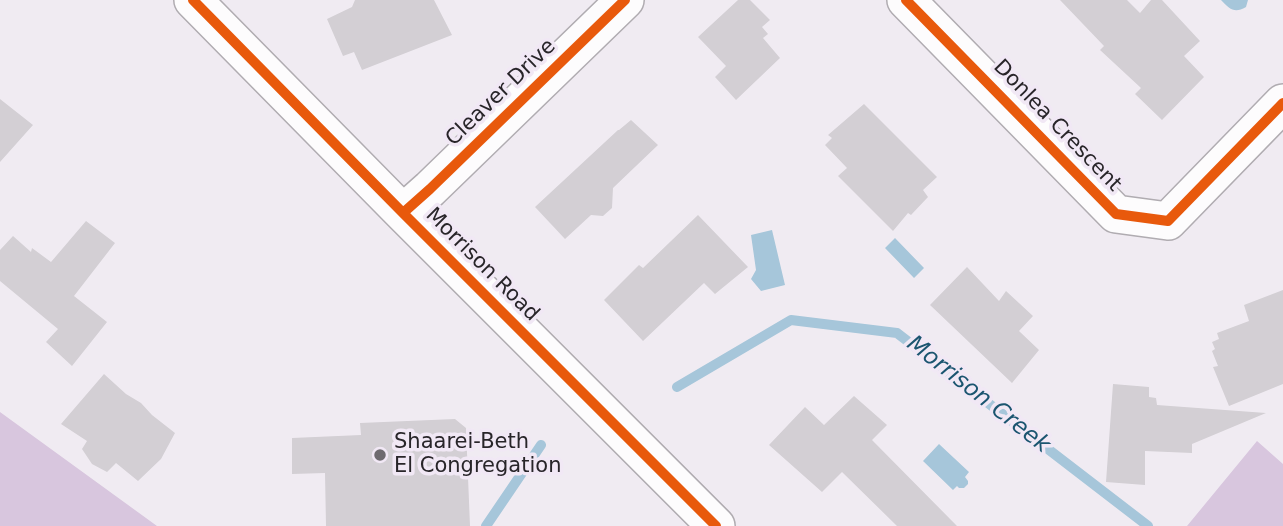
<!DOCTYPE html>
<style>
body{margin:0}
canvas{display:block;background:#f0ebf2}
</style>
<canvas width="1283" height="526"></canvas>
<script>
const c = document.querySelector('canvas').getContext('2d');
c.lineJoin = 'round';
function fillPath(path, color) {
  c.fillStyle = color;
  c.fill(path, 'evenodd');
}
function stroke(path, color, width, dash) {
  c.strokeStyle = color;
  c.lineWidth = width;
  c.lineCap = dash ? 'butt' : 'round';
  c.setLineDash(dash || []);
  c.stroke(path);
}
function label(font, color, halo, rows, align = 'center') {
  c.font = font + ' "DejaVu Sans",sans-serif';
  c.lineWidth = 7;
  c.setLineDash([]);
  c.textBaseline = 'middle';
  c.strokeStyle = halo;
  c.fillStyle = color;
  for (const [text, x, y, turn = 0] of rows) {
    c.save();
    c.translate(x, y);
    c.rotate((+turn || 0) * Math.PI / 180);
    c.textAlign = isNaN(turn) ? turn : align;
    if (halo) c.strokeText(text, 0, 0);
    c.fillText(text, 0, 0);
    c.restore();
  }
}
fillPath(new Path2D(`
 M 0,412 L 157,526 L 0,526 Z
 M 1257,441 L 1283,464 L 1283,526 L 1187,526 Z`), '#d8c6de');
fillPath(new Path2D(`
 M 1221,0 L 1248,0 L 1246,7 C 1234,14 1230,9 1221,0 Z
 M 772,230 L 785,285 L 761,291 L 751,279 L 756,270 L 751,235 Z
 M 895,238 L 924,268 L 914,278 L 885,248 Z
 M 939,444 L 969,472 L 965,477 L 968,481 L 968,484 L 964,488 L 959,488 L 957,486 L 953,490 L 923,461 Z`), '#a6c6da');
stroke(new Path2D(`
 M 677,387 L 791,320 L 897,333 L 1148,526
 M 486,526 L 541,445`), '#a6c6da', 10);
fillPath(new Path2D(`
 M 355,0 L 434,0 L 452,35 L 362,70 L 354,52 L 343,56 L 327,19 L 352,7 Z
 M 738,0 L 750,0 L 770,20 L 762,27 L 768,34 L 763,38 L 780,58 L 736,100 L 715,77 L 726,66 L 698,37 Z
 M 1060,0 L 1127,0 L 1140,13 L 1151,0 L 1162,0 L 1200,41 L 1184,56 L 1204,77 L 1162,120 L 1135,94 L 1141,88 L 1100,50 L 1104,46 Z
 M 0,99 L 33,125 L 0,162 Z
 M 864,104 L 937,177 L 923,190 L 928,197 L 911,215 L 908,213 L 893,231 L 838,176 L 847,168 L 825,145 L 832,138 L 828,135 Z
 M 631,120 L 658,145 L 613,188 L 612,208 L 603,216 L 591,215 L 565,239 L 535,207 L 618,130 L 619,130 Z
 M 698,215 L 748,267 L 715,294 L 704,283 L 643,341 L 604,300 L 639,265 L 643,268 Z
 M 86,221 L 115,243 L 74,296 L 107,322 L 72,366 L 46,342 L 58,329 L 0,281 L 0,250 L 13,236 L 31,252 L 32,248 L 51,262 Z
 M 967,267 L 999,301 L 1006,291 L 1033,316 L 1019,331 L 1039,350 L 1012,383 L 930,305 Z
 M 1283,290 L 1283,384 L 1229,406 L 1213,367 L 1218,366 L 1212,351 L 1215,349 L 1212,342 L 1219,339 L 1217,333 L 1249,321 L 1244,305 Z
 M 104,374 L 126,394 L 141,403 L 152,415 L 175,433 L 161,459 L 138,481 L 116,463 L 107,472 L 92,464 L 82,449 L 87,441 L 61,424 Z
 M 1113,384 L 1149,387 L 1149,397 L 1156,398 L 1157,405 L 1266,413 L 1192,444 L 1192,453 L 1145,451 L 1145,485 L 1106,482 Z
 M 854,396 L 887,425 L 872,440 L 957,526 L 897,526 L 842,472 L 822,492 L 769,445 L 805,407 L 824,425 Z
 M 455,419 L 466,428 L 470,526 L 326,526 L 325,473 L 292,474 L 292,438 L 361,435 L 360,423 Z`), '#d3cfd4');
const minor = new Path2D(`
 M 193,0 L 403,213 L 716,526
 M 906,0 L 1116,214 L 1168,221 L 1283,103
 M 403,213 L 430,189 L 625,0`);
stroke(minor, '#b0acb1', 40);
stroke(minor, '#fdfcfd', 37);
stroke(new Path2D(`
 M 193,0 L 403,213 L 716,526
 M 906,0 L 1116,214 L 1168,221 L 1283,103
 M 403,213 L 430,189 L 625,0`), '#e8590c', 10);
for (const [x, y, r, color] of [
 [380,455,7,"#6e6a6f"]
]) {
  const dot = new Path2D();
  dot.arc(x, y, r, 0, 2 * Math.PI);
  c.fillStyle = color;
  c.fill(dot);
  stroke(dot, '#f1e8f5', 2.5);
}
label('21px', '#282529', '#f1e8f5', [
 ["Cleaver Drive",501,93,-44],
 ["Donlea Crescent",1057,126,46],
 ["Morrison Road",482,265,45]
]);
label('21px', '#282529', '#f1e8f5', [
 ["Shaarei-Beth",394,443],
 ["El Congregation",394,467]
], 'left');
label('italic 23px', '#1b5570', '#f1e8f5', [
 ["Morrison Creek",978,395,38]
]);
</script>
